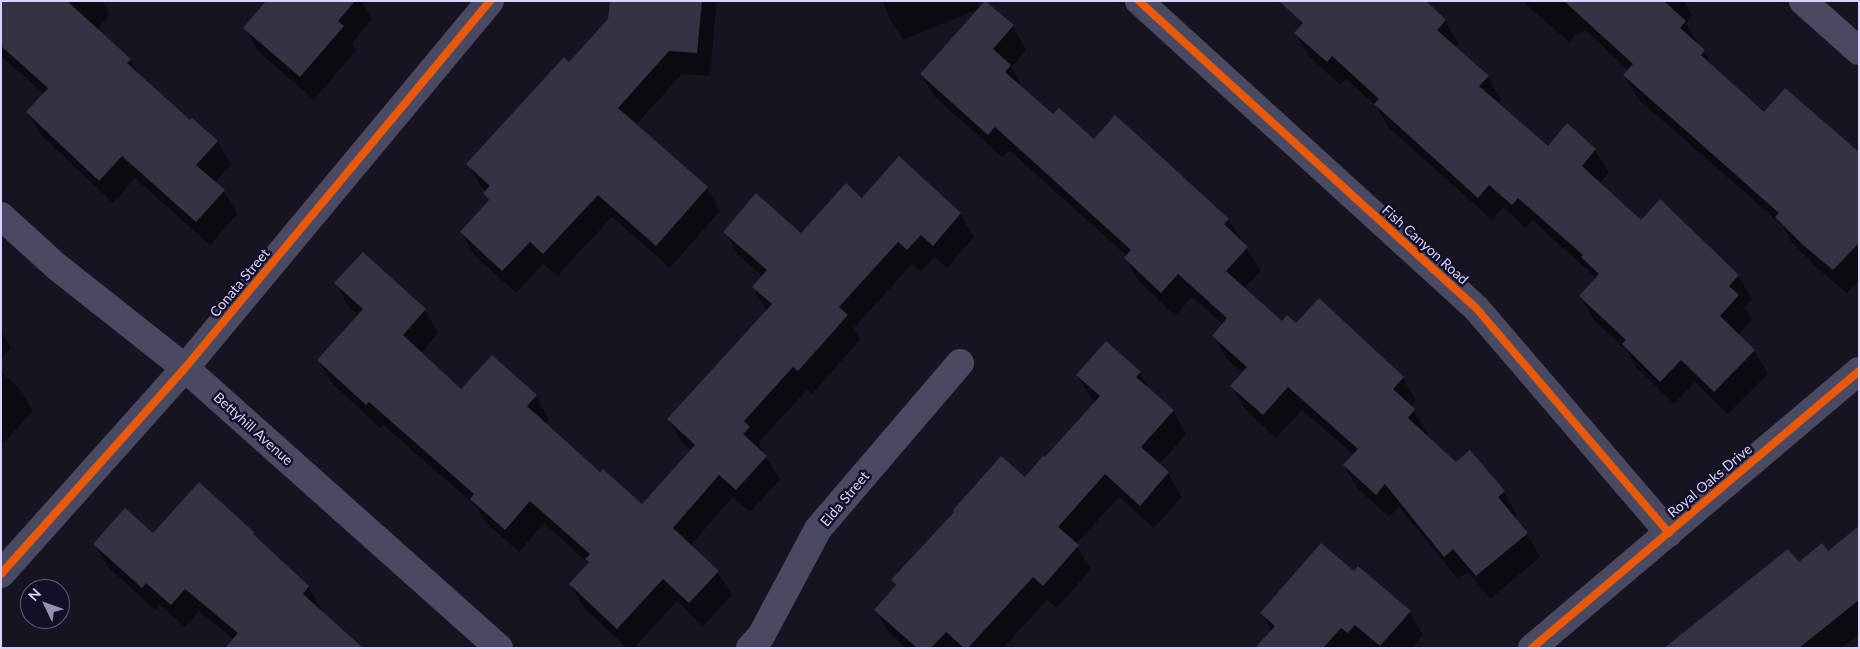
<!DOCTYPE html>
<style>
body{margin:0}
#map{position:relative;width:1860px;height:649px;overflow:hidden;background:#161421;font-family:Lato,sans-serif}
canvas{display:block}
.frame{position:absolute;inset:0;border:2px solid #d9d4ff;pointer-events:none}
.north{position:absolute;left:20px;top:579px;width:50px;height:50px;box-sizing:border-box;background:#130f26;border:1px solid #625e7d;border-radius:50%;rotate:312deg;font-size:14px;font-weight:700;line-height:20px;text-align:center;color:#d9d4ff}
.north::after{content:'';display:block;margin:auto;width:18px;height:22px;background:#9591b1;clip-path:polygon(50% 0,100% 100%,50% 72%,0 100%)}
</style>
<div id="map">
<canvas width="1860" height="649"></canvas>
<div class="frame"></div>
<div class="north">N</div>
</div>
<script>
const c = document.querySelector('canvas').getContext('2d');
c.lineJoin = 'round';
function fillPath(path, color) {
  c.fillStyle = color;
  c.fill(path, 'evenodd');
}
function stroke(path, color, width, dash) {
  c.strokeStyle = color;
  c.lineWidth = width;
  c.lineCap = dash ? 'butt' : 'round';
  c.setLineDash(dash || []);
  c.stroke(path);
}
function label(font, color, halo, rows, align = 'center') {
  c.font = font + ' Lato,sans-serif';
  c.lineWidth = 5;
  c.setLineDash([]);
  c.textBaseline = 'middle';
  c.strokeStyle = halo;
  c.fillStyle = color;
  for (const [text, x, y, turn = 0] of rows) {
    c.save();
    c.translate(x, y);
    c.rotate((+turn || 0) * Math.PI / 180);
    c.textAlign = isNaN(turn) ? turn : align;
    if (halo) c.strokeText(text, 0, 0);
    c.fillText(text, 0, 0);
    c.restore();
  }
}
fillPath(new Path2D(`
 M 1,1 L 103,1 L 110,14 L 97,30 L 130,60 L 139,76 L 190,122 L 217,141 L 231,165 L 214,183 L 224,191 L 237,214 L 210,245 L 135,178 L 113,203 L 41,135 L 27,112 L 44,94 L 1,56 Z
 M 268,1 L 362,1 L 372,19 L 352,43 L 356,50 L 314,100 L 258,51 L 245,28 Z
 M 611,1 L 713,1 L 716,7 L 710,76 L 682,74 L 636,125 L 707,188 L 720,211 L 670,268 L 612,217 L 557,276 L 543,264 L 516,293 L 475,256 L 461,232 L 489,201 L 484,193 L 486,192 L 481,187 L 468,164 L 569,64 L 609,20 Z
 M 883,1 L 977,1 L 980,9 L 1013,26 L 1026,50 L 1011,67 L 1024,90 L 1053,116 L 1228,219 L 1261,271 L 1244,288 L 1282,323 L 1296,324 L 1403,378 L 1416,401 L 1411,407 L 1428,433 L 1426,436 L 1456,463 L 1470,452 L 1504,492 L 1517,515 L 1514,518 L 1527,533 L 1540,557 L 1490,599 L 1468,572 L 1458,579 L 1399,507 L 1389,517 L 1358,489 L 1344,465 L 1354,455 L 1302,410 L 1276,438 L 1245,409 L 1232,386 L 1243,374 L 1227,359 L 1213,336 L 1223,324 L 1192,297 L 1175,316 L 1139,281 L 1125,258 L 1127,256 L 1009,150 L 1002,157 L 935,97 L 921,74 L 979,9 L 903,40 L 889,17 Z
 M 1522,1 L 1684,1 L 1692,16 L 1686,23 L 1714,68 L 1764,114 L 1859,153 L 1859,280 L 1847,293 L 1817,268 L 1790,240 L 1783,226 L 1638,99 L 1624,76 L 1629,71 L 1585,30 L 1581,33 L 1579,31 L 1569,42 Z
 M 1297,16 L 1445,21 L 1459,44 L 1455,48 L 1488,77 L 1501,100 L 1498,104 L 1548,147 L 1567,125 L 1595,150 L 1609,173 L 1599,184 L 1641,222 L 1660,201 L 1738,276 L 1752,299 L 1745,307 L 1752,319 L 1738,335 L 1754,350 L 1768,374 L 1728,414 L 1695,382 L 1674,404 L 1637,368 L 1626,350 L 1594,320 L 1580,297 L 1596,280 L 1592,274 L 1532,220 L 1526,228 L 1503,207 L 1492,220 L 1389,128 L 1377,107 L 1346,79 L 1340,85 L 1309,56 L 1295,33 L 1302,25 Z
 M 862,199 L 960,214 L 974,237 L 947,268 L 934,257 L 921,272 L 912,264 L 854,328 L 860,340 L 812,394 L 807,390 L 758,443 L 763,451 L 761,452 L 766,457 L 780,480 L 750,512 L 733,497 L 690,546 L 718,572 L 732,595 L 703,626 L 677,601 L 634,648 L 627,648 L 584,608 L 570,584 L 589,564 L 544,523 L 519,552 L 485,522 L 476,506 L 383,425 L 380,428 L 332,383 L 318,360 L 359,315 L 349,307 L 336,284 L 363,253 L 425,310 L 438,333 L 421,353 L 461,391 L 536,396 L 549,419 L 545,424 L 600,473 L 642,506 L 691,451 L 682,442 L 668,419 L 767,311 L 753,287 L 763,277 L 738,255 L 725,232 L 801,235 Z
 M 1,331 L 11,348 L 1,359 Z
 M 1,372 L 19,388 L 33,411 L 1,446 Z
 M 1140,373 L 1150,392 L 1173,411 L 1186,434 L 1159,465 L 1168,473 L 1182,497 L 1154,528 L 1119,497 L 1076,544 L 1091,569 L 1057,608 L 1047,600 L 1003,648 L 906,648 L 889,633 L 876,610 L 896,587 L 892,581 L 1025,479 L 1046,459 L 1096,403 L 1091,398 L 1077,375 Z
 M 253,533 L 257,540 L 308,587 L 322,610 L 234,640 L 199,611 L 185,627 L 160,605 L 156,611 L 108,567 L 94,544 L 153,535 Z
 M 1859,548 L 1859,634 L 1841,648 L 1689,648 L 1798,564 L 1828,552 Z
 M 1354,573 L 1410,612 L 1423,635 L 1412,648 L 1257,648 L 1272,631 L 1261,613 Z`), '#0007');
fillPath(new Path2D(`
 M 1,1 L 67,1 L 131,59 L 127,63 L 190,120 L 192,118 L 218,141 L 196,165 L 225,190 L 196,222 L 122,156 L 99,181 L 26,112 L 48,88 L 1,46 Z
 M 266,1 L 355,1 L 338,21 L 344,26 L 300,77 L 243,28 Z
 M 610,1 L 702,1 L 697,53 L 669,51 L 618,108 L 708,187 L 656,246 L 598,195 L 543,254 L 530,242 L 502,271 L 460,232 L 489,200 L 483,193 L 490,186 L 466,164 L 564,57 L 569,62 L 608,19 Z
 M 985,1 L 1014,25 L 993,49 L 1011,65 L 1005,72 L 1053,114 L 1059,108 L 1094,139 L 1115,115 L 1144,141 L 1229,219 L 1224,224 L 1248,247 L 1226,271 L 1282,321 L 1287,315 L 1296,323 L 1319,298 L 1404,377 L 1393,389 L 1415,409 L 1408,418 L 1456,462 L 1470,450 L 1505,491 L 1498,497 L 1528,533 L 1476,576 L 1453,549 L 1444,557 L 1385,484 L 1376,495 L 1343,465 L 1358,449 L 1288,387 L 1263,415 L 1230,386 L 1247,367 L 1212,336 L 1227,318 L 1178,274 L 1161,293 L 1124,258 L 1131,250 L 995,127 L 988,135 L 920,74 Z
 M 1279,1 L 1426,1 L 1446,20 L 1437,30 L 1489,76 L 1479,86 L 1548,146 L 1567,123 L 1596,149 L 1582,166 L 1641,220 L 1660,199 L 1739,275 L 1729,286 L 1739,295 L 1720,316 L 1755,350 L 1714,392 L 1681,360 L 1660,382 L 1622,344 L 1626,340 L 1579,296 L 1599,274 L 1581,257 L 1583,255 L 1518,198 L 1512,205 L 1489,185 L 1478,198 L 1374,104 L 1379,99 L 1332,56 L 1327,62 L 1294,33 L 1303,23 Z
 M 1564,1 L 1664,1 L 1686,21 L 1680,28 L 1705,50 L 1701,55 L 1764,112 L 1785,88 L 1859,152 L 1859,243 L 1833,270 L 1803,245 L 1775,217 L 1779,213 L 1623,75 L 1633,64 Z
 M 899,156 L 961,213 L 933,246 L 921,235 L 907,250 L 898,242 L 839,307 L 848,315 L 798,371 L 793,367 L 744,421 L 750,427 L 743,434 L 767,456 L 736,490 L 719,475 L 673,528 L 719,571 L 689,603 L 663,579 L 617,629 L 569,584 L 589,562 L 585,559 L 590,554 L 530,501 L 505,530 L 470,499 L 474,494 L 369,402 L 366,405 L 317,360 L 363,309 L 334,283 L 363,252 L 426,309 L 403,335 L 461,389 L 492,355 L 537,395 L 527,406 L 600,472 L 603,469 L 642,504 L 695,445 L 667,419 L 772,304 L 752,287 L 767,270 L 723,232 L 756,193 L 801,233 L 846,183 L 862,198 Z
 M 1106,341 L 1141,372 L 1136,377 L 1174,410 L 1141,447 L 1169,472 L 1140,506 L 1105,474 L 1058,527 L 1079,545 L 1043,586 L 1033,577 L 968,648 L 964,648 L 946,632 L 931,648 L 917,648 L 874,610 L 896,585 L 891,580 L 954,512 L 953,510 L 1001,456 L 1025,477 L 1043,456 L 1045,457 L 1100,396 L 1076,375 Z
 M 199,482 L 254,532 L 253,534 L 309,586 L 303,594 L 363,648 L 225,648 L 238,633 L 185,589 L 171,605 L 146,583 L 142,588 L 93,544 L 125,508 L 153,533 Z
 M 1859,526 L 1859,600 L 1799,648 L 1664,648 L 1788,549 L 1799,562 L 1822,543 L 1828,551 Z
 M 1321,543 L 1354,571 L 1358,566 L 1411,611 L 1380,646 L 1355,625 L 1348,633 L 1341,628 L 1323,648 L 1255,648 L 1275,626 L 1260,613 Z`), '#343243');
stroke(new Path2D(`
 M 1139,1 L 1476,308 L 1669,533
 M 1803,1 L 1859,51
 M 1,216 L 56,266 L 185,368 L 499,648
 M 1,574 L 185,368 L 490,1
 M 750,648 L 761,636 L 818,529 L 960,363
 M 1532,648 L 1859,371`), '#4a4962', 28);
stroke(new Path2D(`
 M 1139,1 L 1476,308 L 1669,533
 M 1,574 L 185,368 L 490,1
 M 1532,648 L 1859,371`), '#e8590c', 8);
label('14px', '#d9d4ff', '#130f26', [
 ["Fish Canyon Road",1425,245,42],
 ["Conata Street",240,283,-50],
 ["Bettyhill Avenue",253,429,42],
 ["Royal Oaks Drive",1710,481,-40],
 ["Elda Street",845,499,-50]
]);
</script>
